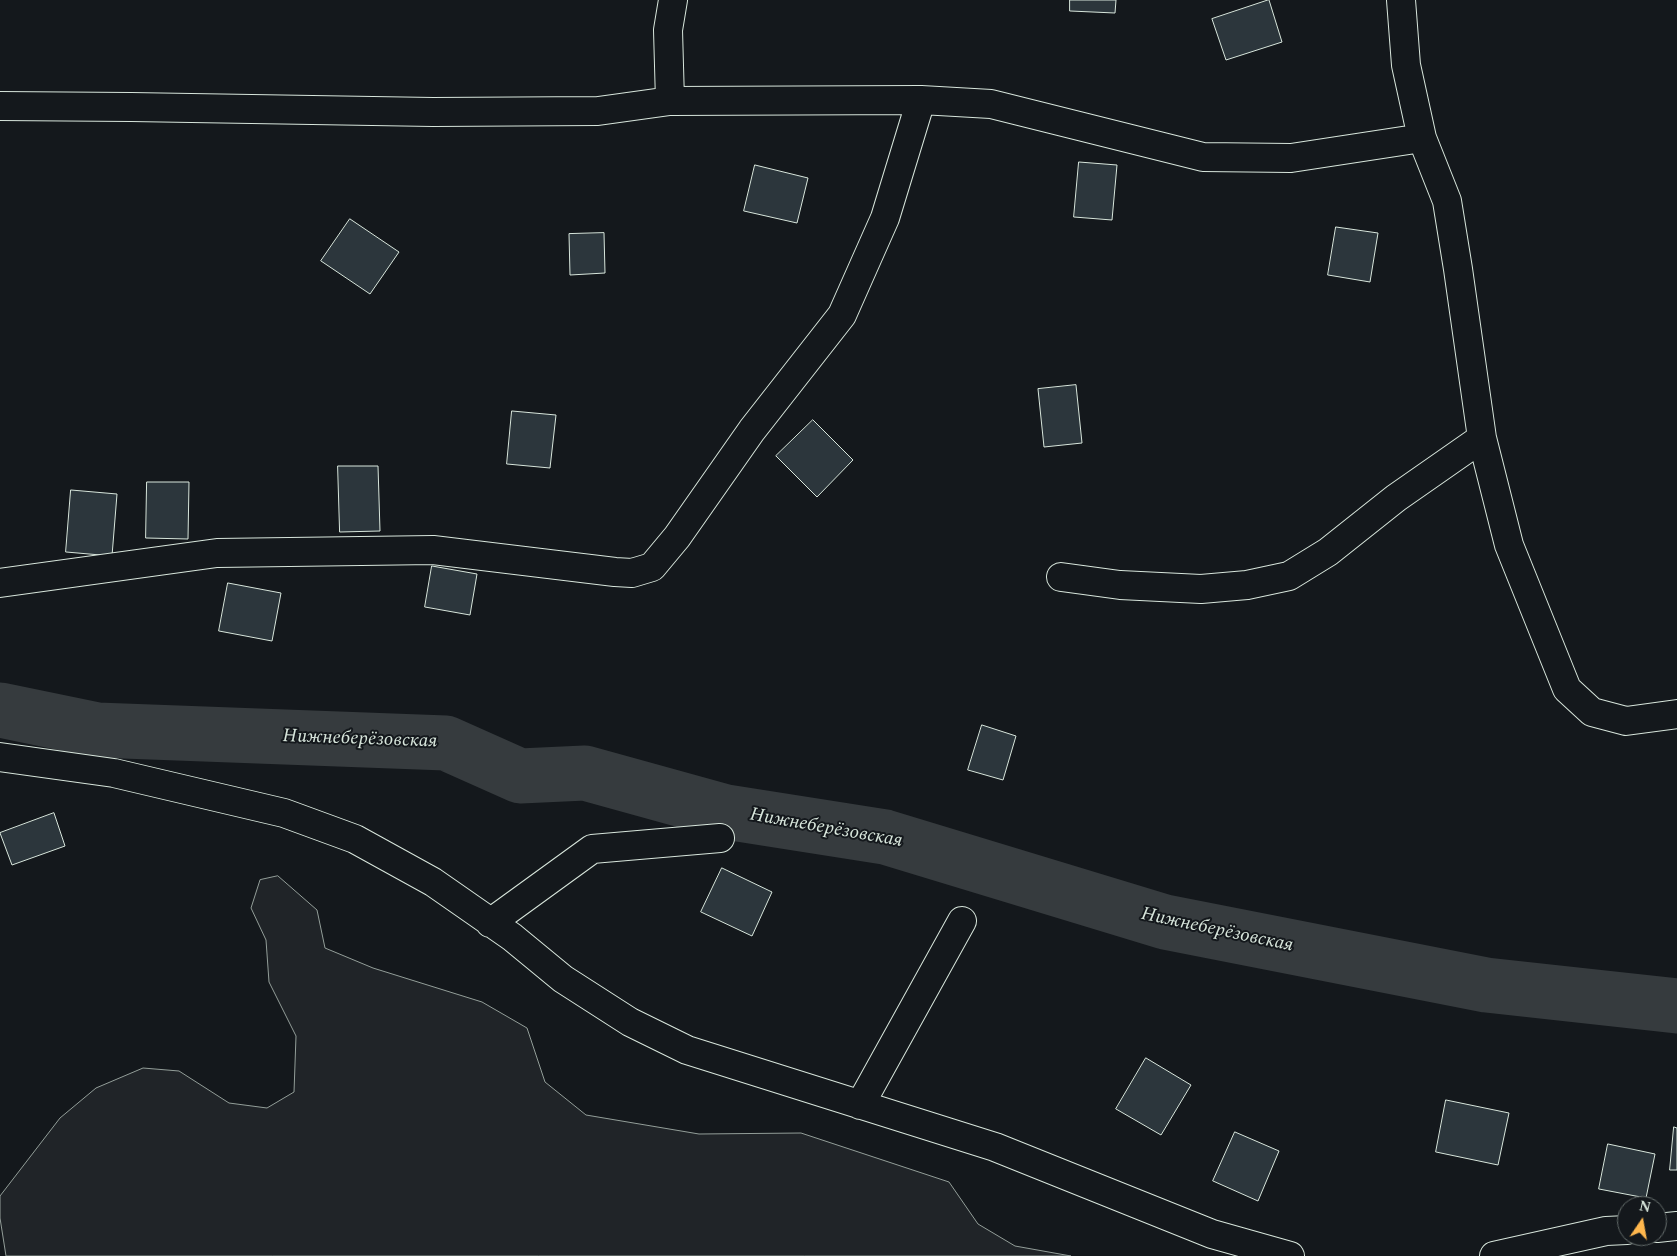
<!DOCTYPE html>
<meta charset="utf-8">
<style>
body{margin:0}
#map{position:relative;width:1677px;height:1256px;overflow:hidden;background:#14181c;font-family:Spectral,serif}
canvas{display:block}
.north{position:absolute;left:1617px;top:1196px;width:50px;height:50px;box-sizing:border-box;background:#14181c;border:1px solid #626a69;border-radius:50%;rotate:12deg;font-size:14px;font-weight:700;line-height:20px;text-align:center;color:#d8e6dc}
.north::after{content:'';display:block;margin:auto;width:18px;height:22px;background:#ffb74d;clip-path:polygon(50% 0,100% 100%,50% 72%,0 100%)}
</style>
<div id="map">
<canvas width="1677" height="1256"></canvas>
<div class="north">N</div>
</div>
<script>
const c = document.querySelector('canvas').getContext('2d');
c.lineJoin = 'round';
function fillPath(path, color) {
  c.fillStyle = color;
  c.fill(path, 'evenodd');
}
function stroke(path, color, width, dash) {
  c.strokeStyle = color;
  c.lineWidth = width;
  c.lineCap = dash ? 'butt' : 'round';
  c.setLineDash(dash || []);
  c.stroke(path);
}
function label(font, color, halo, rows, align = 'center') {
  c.font = font + ' Spectral,serif';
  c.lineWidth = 4;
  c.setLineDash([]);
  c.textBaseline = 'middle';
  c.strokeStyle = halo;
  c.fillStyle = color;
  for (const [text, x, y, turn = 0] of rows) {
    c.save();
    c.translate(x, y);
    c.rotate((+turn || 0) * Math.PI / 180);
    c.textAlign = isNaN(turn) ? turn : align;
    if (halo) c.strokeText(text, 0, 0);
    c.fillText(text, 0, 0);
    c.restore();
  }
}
const green = new Path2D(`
 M 278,876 L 317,910 L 325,948 L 373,968 L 482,1002 L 527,1028 L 545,1082 L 586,1115 L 699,1134 L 801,1133 L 949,1182 L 978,1224 L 1015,1246 L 1071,1256 L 6,1256 L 0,1218 L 0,1196 L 60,1118 L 96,1088 L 143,1068 L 179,1071 L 229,1103 L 267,1108 L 294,1092 L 296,1036 L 269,982 L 266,940 L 251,908 L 260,880 Z`);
fillPath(green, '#202428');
stroke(green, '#939e99', 1);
stroke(new Path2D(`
 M 0,710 L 97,730 L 446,743 L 520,776 L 585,773 L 726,812 L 885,837 L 1165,922 L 1486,985 L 1677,1006`), '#363b3e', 55);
const building = new Path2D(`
 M 1070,0 L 1116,0 L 1115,13 L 1070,11 Z
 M 1269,0 L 1282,42 L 1226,60 L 1212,19 Z
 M 1079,162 L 1117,165 L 1112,220 L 1074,217 Z
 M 755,165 L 808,178 L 797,223 L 744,211 Z
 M 350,219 L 399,252 L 370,294 L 321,261 Z
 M 1336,227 L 1378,233 L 1370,282 L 1328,275 Z
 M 604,233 L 605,273 L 570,275 L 569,234 Z
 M 1076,385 L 1082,443 L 1044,447 L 1038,389 Z
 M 512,411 L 556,415 L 550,468 L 507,464 Z
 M 813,420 L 853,460 L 817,497 L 776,456 Z
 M 338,466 L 378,466 L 380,531 L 340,532 Z
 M 147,482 L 189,482 L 188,539 L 146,538 Z
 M 71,490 L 117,494 L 112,556 L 66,552 Z
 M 432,566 L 477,574 L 470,615 L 425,607 Z
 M 228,583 L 281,593 L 272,641 L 219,631 Z
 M 982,725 L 1016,736 L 1003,780 L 968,770 Z
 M 54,813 L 65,846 L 12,865 L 0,833 Z
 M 722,868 L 772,892 L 752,936 L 701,912 Z
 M 1146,1058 L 1191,1085 L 1161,1135 L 1116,1109 Z
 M 1446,1100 L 1509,1113 L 1498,1165 L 1436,1152 Z
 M 1674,1127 L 1677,1128 L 1677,1170 L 1670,1170 Z
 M 1235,1132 L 1279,1151 L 1258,1201 L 1213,1181 Z
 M 1608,1144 L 1655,1154 L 1646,1198 L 1599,1189 Z`);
fillPath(building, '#2c363c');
stroke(building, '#d8e6dc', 1);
const minor = new Path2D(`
 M 673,0 L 668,30 L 670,101 L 921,100 L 991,104 L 1203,157 L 1291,158 L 1422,138 L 1406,65 L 1401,0
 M 0,106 L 131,107 L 433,112 L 598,111 L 670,101
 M 1422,138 L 1447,201 L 1458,269 L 1482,438 L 1509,545 L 1567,689 L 1592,712 L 1626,721 L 1677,714
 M 1061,577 L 1120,585 L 1201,589 L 1247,585 L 1289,576 L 1328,552 L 1396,498 L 1482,438
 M 0,583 L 217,553 L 433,550 L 615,572 L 632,573 L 652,567 L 677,537 L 752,430 L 842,315 L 885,218 L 921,100
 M 0,757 L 114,773 L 284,813 L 355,839 L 433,882 L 512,937 L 563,979 L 630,1022 L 687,1050 L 995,1147 L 1212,1234 L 1290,1256
 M 490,923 L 592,849 L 720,838
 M 860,1105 L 962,921
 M 1657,1228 L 1677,1226
 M 1494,1256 L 1606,1231 L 1627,1230`);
stroke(minor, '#d8e6dc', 30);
stroke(minor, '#14181c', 28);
label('italic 19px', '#d8e6dc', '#14181c', [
 ["Нижнеберёзовская",360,740,2],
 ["Нижнеберёзовская",826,829,10],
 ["Нижнеберёзовская",1217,931,12]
]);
</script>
